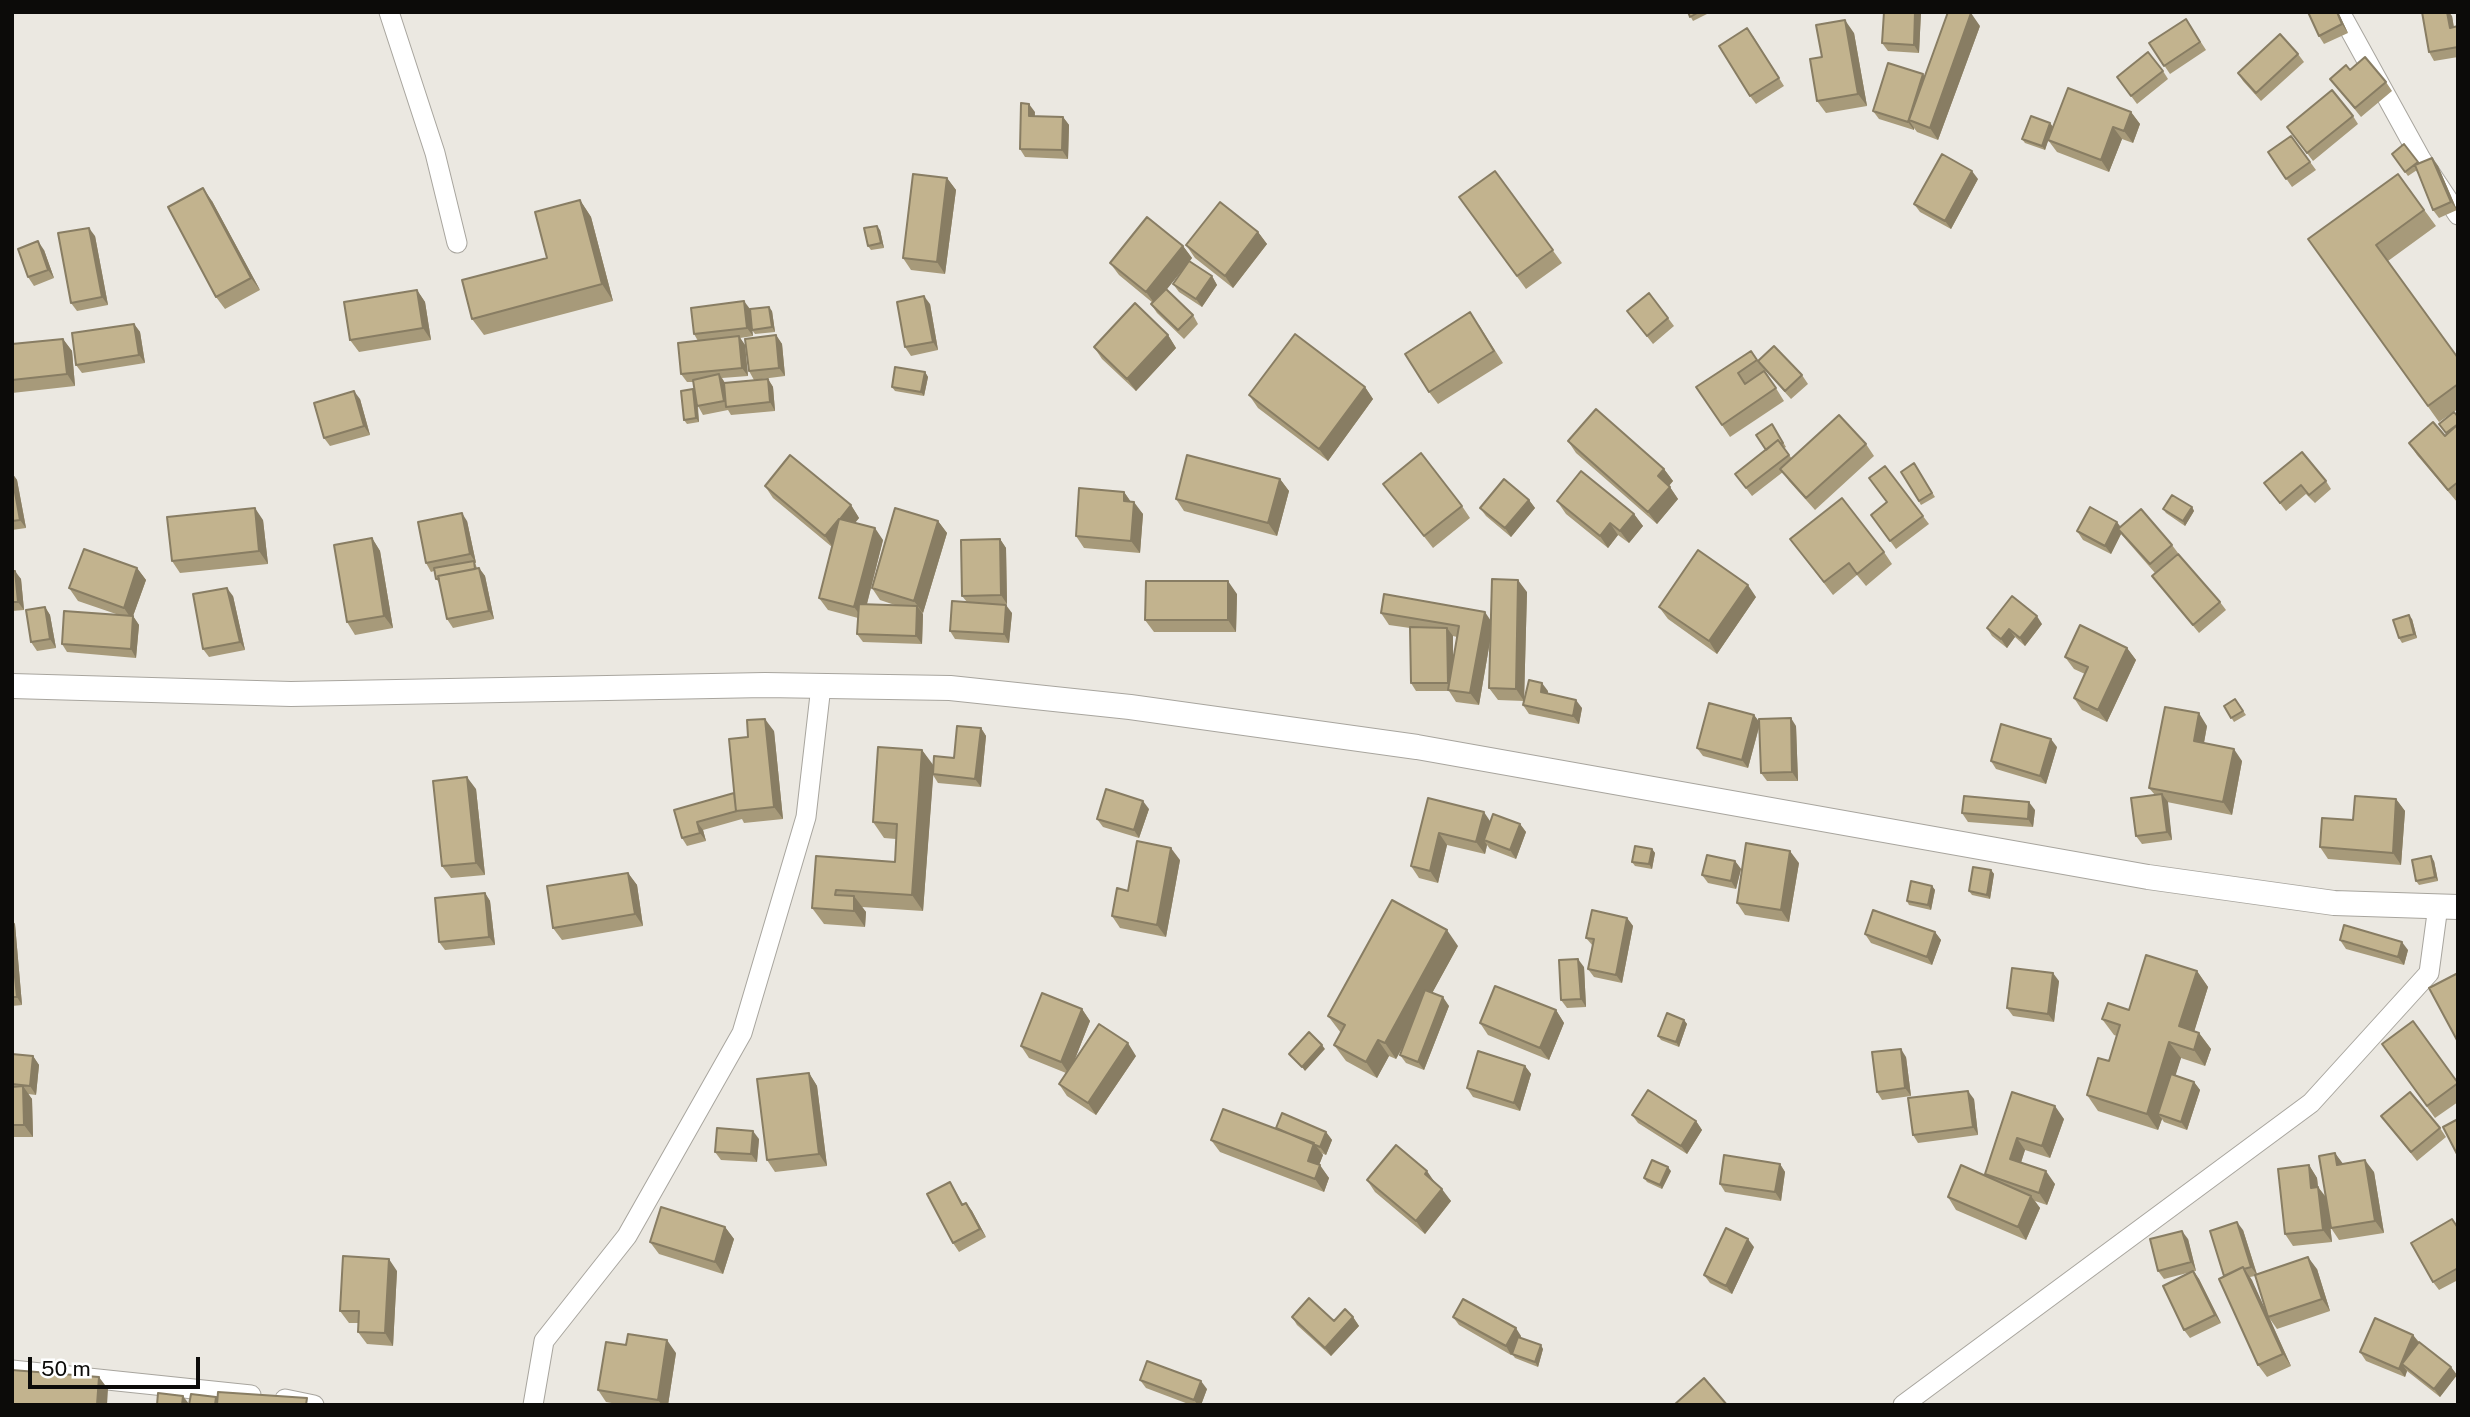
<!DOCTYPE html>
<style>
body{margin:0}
#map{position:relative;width:2470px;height:1417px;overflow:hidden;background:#ebe8e1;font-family:"Public Sans",sans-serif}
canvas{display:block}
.frame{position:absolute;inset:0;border:14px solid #0c0b09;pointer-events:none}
.scale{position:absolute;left:28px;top:1357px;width:172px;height:32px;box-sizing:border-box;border:4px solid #0c0b09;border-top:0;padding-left:9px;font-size:21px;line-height:24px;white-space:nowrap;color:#0c0b09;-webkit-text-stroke:5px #fff;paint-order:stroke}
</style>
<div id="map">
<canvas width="2470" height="1417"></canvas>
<div class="frame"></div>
<div class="scale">50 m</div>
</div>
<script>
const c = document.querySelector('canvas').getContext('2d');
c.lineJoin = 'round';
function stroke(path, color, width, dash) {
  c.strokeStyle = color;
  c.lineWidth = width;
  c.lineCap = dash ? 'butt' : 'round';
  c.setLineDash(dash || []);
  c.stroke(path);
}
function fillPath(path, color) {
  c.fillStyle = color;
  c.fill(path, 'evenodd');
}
const minor = new Path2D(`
 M 389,12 L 435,153 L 457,243
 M 2340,12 L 2421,159 L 2458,215
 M 12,1370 L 251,1395
 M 285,1399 L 314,1405
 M 533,1405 L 544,1341 L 627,1236 L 742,1033 L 806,817 L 821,686
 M 1903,1405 L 2311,1103 L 2429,973 L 2438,906`);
const tertiary = new Path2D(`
 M 12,686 L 291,694 L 765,685 L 950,688 L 1130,707 L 1417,747 L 2148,877 L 2334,903 L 2458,907`);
stroke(minor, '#a8a59e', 21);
stroke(tertiary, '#a8a59e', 26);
stroke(minor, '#fff', 19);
stroke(tertiary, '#fff', 24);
fillPath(new Path2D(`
 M 1688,12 L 1708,12 L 1709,13 L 1693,21 Z
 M 1921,12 L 1919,53 L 1888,51 L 1882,43 Z
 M 2308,12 L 2338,12 L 2348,33 L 2324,44 L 2319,36 Z
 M 2452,16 L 2454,27 L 2458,26 L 2458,57 L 2434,61 L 2429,52 Z
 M 2186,19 L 2206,50 L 2170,74 L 2149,43 Z
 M 1980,26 L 1938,140 L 1917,132 L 1914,128 L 1914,130 L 1879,119 L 1873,111 L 1925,77 Z
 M 1854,33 L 1867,106 L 1826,113 L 1817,101 L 1822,57 Z
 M 1753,36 L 1784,86 L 1756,104 L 1750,96 Z
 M 2298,54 L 2304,62 L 2261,101 L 2243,81 L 2238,73 Z
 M 2163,71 L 2168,79 L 2137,104 L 2117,77 Z
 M 2330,79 L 2386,82 L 2392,91 L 2361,117 Z
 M 1035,112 L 1035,116 L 1063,117 L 1069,125 L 1068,159 L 1025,157 L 1020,149 Z
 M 2131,112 L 2140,124 L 2133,143 L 2122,139 L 2109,172 L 2057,152 L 2048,140 L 2045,150 L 2025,143 L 2022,139 L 2050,123 L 2053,127 Z
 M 2353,116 L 2358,124 L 2313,161 L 2287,127 Z
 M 2291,136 L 2316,170 L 2292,187 L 2268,152 Z
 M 2404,144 L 2419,164 L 2432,158 L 2438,166 L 2457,210 L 2439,218 L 2433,210 L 2417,170 L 2408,176 L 2392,154 Z
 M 1495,171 L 1562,263 L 1526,289 L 1459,197 Z
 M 2398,174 L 2436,226 L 2388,261 L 2458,358 L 2458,409 L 2439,422 L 2308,239 Z
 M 947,178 L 956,190 L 945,274 L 911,270 L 903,258 Z
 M 1978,179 L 1951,229 L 1920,212 L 1914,204 Z
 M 580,200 L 591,217 L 613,301 L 484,335 L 472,319 L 547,258 Z
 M 212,201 L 260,290 L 225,309 L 216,297 Z
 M 880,230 L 884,248 L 871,250 L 868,246 Z
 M 1258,232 L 1267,244 L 1233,288 L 1195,258 L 1186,245 Z
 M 95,236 L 108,305 L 77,311 L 71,303 Z
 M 1183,246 L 1192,258 L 1190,261 L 1212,276 L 1217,285 L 1202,307 L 1179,292 L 1173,284 L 1183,269 L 1166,290 L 1193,315 L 1198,324 L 1184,339 L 1157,313 L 1151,304 L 1153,303 L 1119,275 L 1110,263 Z
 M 44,250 L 54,278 L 34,286 L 28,277 Z
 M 417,290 L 425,302 L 431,340 L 359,352 L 350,340 Z
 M 930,304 L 938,350 L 911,356 L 905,347 Z
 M 750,309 L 772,311 L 775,332 L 755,334 L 752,330 L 753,336 L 740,338 L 745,345 L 748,376 L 722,378 L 725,383 L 768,379 L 773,387 L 775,411 L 731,415 L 728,410 L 703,415 L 698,406 L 699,422 L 687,424 L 684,420 L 695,392 L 693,382 L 687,382 L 681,374 L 698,341 L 694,334 Z
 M 1627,311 L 1668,318 L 1674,326 L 1653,344 Z
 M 134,324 L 140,332 L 145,363 L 82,373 L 76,365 Z
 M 1479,325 L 1503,363 L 1438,404 L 1429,392 Z
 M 776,335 L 782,344 L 785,376 L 754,380 L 749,371 Z
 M 1168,335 L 1176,348 L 1136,391 L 1102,359 L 1094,347 Z
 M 63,339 L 72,351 L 75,386 L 12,393 L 12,344 Z
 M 1757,360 L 1759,363 L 1802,375 L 1808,384 L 1791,399 L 1764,369 L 1784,401 L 1730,437 L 1696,387 Z
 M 925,372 L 928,377 L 924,396 L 895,391 L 892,387 Z
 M 1365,387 L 1373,399 L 1328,461 L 1258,408 L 1249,395 Z
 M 360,399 L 370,435 L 330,446 L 324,438 Z
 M 2458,417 L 2458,501 L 2457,502 L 2417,455 L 2409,443 L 2445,436 L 2447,434 L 2439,424 Z
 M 1772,424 L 1786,447 L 1784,448 L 1792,459 L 1866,444 L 1874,456 L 1815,510 L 1789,481 L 1783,472 L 1752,496 L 1735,474 L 1766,450 Z
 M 1568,441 L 1664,469 L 1673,481 L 1669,486 L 1678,499 L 1657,524 L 1576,453 Z
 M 1914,463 L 1935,497 L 1921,505 L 1901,472 Z
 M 1885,466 L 1929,524 L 1896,549 L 1871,515 L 1887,502 Z
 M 12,473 L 17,480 L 26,528 L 12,530 Z
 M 1280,479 L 1289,491 L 1277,536 L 1184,511 L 1176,499 Z
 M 2326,481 L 2331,489 L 2315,503 L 2306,494 L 2286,511 L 2264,483 Z
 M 1383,484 L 1462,506 L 1470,518 L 1433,548 Z
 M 765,486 L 851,505 L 859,518 L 855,523 L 883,540 L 867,604 L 898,606 L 880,600 L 872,588 L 938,521 L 947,533 L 923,613 L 921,612 L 923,614 L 922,644 L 863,642 L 857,634 L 858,618 L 828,610 L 819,598 L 832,547 L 773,498 Z
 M 1124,492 L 1131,502 L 1143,514 L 1140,553 L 1084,548 L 1076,536 Z
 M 1529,500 L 1535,508 L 1511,537 L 1486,516 L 1480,508 Z
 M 1557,501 L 1634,514 L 1643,526 L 1629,543 L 1618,535 L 1608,548 L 1566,514 Z
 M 2192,507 L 2194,511 L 2185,526 L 2166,513 L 2163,509 Z
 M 263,520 L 268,564 L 180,573 L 172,561 Z
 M 467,521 L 476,563 L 475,563 L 477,568 L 479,568 L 485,576 L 494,619 L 453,628 L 447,619 L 440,583 L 436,579 L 434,571 L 431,572 L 426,563 Z
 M 2121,527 L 2172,545 L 2178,553 L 2155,573 L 2121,534 L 2111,554 L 2083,540 L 2077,531 Z
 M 372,538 L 380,551 L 393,628 L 355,635 L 347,622 Z
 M 1000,539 L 1006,548 L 1007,604 L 993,604 L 1012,613 L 1009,643 L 955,639 L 950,631 L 967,602 L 962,596 Z
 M 1790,539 L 1884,552 L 1892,564 L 1866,586 L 1857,575 L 1833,595 Z
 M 137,568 L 146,580 L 133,616 L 139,625 L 136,658 L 67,652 L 62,644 L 119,615 L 78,601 L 69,588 Z
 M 12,571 L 21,579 L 24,610 L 12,611 Z
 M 2152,576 L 2220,602 L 2226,610 L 2199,633 Z
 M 1527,592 L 1524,701 L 1548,691 L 1548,694 L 1582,708 L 1579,724 L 1529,714 L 1523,705 L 1524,701 L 1498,700 L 1489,688 L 1490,641 L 1479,705 L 1456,702 L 1449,691 L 1416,691 L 1411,683 L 1410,628 L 1389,625 L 1381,613 L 1491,621 ZM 1453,636 L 1457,637 L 1453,659 Z
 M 1237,594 L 1236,632 L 1154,632 L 1145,620 Z
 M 233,596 L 245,650 L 209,657 L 203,649 Z
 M 1756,597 L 1717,654 L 1668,619 L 1659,607 Z
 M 45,607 L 50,615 L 56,648 L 37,651 L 31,642 Z
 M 2412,619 L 2417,638 L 2402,643 L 2399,638 Z
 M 2042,624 L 2025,646 L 2015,637 L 2007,648 L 1992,636 L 1987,628 Z
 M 2127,648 L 2136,660 L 2107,722 L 2082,710 L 2074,698 L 2085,674 L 2074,669 L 2065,657 Z
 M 2235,699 L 2246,715 L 2234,722 L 2224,706 Z
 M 1754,715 L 1760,723 L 1796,726 L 1798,781 L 1767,781 L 1761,773 L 1760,724 L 1748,768 L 1703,756 L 1697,748 Z
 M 2207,726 L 2204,743 L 2242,761 L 2232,815 L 2167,802 L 2172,840 L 2142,844 L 2136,836 L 2155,795 L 2149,788 Z
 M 981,728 L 986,736 L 981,787 L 938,783 L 933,775 L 923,911 L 862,907 L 866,912 L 865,927 L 824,924 L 812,908 L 816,856 L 895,862 L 896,839 L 884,838 L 873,822 L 922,750 L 933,766 L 954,758 Z
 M 774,731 L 783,819 L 744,823 L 742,819 L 703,830 L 706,841 L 687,846 L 682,838 L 674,810 L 734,793 L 748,737 Z
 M 2057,747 L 2046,784 L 1996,769 L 1991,761 Z
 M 476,789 L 485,875 L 451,878 L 442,866 Z
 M 1428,798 L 1490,822 L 1520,824 L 1526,832 L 1516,859 L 1490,849 L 1487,845 L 1485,854 L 1447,845 L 1438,883 L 1419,878 L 1411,866 Z
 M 2396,799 L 2405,811 L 2401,865 L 2328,859 L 2320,847 Z
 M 1149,809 L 1139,838 L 1103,827 L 1097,819 Z
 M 2035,810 L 2033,827 L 1968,822 L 1962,813 Z
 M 1652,849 L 1655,853 L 1652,869 L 1635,866 L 1632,862 Z
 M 1180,860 L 1166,937 L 1120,928 L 1112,916 L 1128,891 Z
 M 1735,861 L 1741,869 L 1736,889 L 1708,883 L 1702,875 Z
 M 2434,861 L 2438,881 L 2419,885 L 2416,881 Z
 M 1799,863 L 1789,922 L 1745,915 L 1737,903 Z
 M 1991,870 L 1994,874 L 1990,899 L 1972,895 L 1969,891 Z
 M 628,873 L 637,885 L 643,926 L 562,940 L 553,928 Z
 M 1932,886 L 1935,890 L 1931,910 L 1909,905 L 1907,901 Z
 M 485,893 L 490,901 L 495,945 L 445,950 L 439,942 Z
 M 1627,918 L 1633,926 L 1622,983 L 1594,977 L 1588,969 L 1593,946 L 1586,938 Z
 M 12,920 L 15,924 L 22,1005 L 12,1006 Z
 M 1935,932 L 1941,940 L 1932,965 L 1871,943 L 1865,934 Z
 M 2340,940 L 2408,950 L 2404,965 L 2346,949 Z
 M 1458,946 L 1432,993 L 1449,1006 L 1424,1070 L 1406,1063 L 1400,1055 L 1405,1043 L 1396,1059 L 1389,1056 L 1377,1078 L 1346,1061 L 1334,1045 L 1341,1033 L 1328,1016 Z
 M 1584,967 L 1586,1007 L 1567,1008 L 1561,1000 Z
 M 2197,971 L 2208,987 L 2194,1031 L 2199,1033 L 2211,1049 L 2205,1066 L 2181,1058 L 2175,1075 L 2194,1082 L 2200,1090 L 2187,1130 L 2164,1122 L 2162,1119 L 2158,1130 L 2098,1111 L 2087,1095 L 2109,1061 L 2117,1036 L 2114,1035 L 2102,1019 L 2129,1010 Z
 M 2059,981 L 2054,1022 L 2013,1016 L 2007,1008 Z
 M 1082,1009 L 1090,1021 L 1075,1059 L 1136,1056 L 1096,1115 L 1067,1096 L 1059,1084 L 1066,1073 L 1029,1058 L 1021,1046 Z
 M 1556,1010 L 1564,1023 L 1549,1060 L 1488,1035 L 1480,1023 Z
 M 1684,1020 L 1687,1024 L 1679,1047 L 1661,1040 L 1658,1036 Z
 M 2382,1044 L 2458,1083 L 2458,1102 L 2435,1118 Z
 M 12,1054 L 33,1056 L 39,1065 L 36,1095 L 28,1094 L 32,1099 L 33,1137 L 12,1137 Z
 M 1906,1057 L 1911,1096 L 1882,1100 L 1877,1092 Z
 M 1525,1066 L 1531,1074 L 1520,1111 L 1473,1097 L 1467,1088 Z
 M 809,1073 L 817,1086 L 827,1166 L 775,1172 L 767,1160 Z
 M 2012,1092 L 2064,1119 L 2050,1158 L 2025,1150 L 2021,1163 L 2055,1184 L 2047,1205 L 2035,1201 L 2040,1208 L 2026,1240 L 1956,1210 L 1948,1197 L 1986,1176 L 1985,1174 Z
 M 1974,1099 L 1978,1135 L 1918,1143 L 1913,1135 Z
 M 1632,1115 L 1696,1121 L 1702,1130 L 1687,1154 L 1638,1123 Z
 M 2381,1116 L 2440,1128 L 2446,1137 L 2417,1161 Z
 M 1277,1129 L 1326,1132 L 1332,1140 L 1326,1155 L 1321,1153 L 1323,1155 L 1319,1165 L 1329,1178 L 1324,1192 L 1220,1152 L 1211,1140 Z
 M 759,1139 L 757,1162 L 721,1160 L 715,1152 Z
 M 2335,1153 L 2342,1164 L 2374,1172 L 2384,1233 L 2339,1240 L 2331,1228 L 2329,1216 L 2332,1242 L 2293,1246 L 2285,1234 L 2309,1165 L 2317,1178 L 2318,1187 L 2326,1197 Z
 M 1780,1164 L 1785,1172 L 1781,1201 L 1725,1192 L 1720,1184 Z
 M 1671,1171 L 1662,1189 L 1647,1182 L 1644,1178 Z
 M 1367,1180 L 1435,1183 L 1451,1201 L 1425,1234 L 1375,1192 Z
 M 950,1182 L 963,1204 L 966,1203 L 972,1211 L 986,1237 L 959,1252 L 953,1243 Z
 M 2452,1219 L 2458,1227 L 2458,1280 L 2439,1290 L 2433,1282 Z
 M 725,1227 L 734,1239 L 723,1274 L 659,1254 L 650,1242 Z
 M 2243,1230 L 2257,1274 L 2317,1269 L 2330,1311 L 2277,1329 L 2270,1319 L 2291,1366 L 2267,1377 L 2258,1365 L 2224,1276 ZM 2255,1276 L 2266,1312 L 2250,1277 Z
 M 2188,1239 L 2196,1271 L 2194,1271 L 2199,1279 L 2221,1323 L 2190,1338 L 2184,1330 L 2191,1272 L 2164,1279 L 2158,1271 Z
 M 1754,1247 L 1732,1294 L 1710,1283 L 1704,1275 Z
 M 397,1271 L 393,1346 L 367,1344 L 358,1332 L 358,1323 L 349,1323 L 340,1311 Z
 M 1292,1317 L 1334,1321 L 1353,1317 L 1359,1326 L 1331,1356 L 1297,1325 Z
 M 1453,1317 L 1521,1336 L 1521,1338 L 1543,1349 L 1538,1367 L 1515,1358 L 1512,1354 L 1511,1355 L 1459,1325 Z
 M 2413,1335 L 2419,1342 L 2451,1367 L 2457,1375 L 2440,1397 L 2407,1371 L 2405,1377 L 2366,1361 L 2360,1352 Z
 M 676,1353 L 668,1405 L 623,1405 L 606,1402 L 598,1390 Z
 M 1140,1380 L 1207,1389 L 1201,1405 L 1191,1405 L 1146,1388 Z`), '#a79a7a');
fillPath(new Path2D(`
 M 1915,12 L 1921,12 L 1919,53 L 1914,45 Z
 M 2337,12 L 2338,12 L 2348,33 L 2342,24 Z
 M 2447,12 L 2449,12 L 2452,16 L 2455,36 L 2450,28 Z
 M 1971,13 L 1980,26 L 1938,140 L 1930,128 Z
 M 1845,20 L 1854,33 L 1867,106 L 1858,94 Z
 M 1923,74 L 1928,82 L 1909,120 L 1914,128 L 1914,130 L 1908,122 Z
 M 1029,104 L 1035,112 L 1034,124 L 1029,116 Z
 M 2131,112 L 2140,124 L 2133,143 L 2124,131 Z
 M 1063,117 L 1069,125 L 1068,159 L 1062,150 Z
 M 2050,123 L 2053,127 L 2045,150 L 2042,146 Z
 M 2113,127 L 2122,139 L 2109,172 L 2101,160 Z
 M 2432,158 L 2438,166 L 2457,210 L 2451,202 Z
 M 1972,171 L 1978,179 L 1951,229 L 1945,221 Z
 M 947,178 L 956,190 L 945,274 L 937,262 Z
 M 203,188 L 212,201 L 260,290 L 251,278 Z
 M 580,200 L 591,217 L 613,301 L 602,284 Z
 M 877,226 L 880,230 L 884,248 L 881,243 Z
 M 89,228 L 95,236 L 108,305 L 102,297 Z
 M 1258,232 L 1267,244 L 1233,288 L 1225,276 Z
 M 38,241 L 44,250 L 54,278 L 48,270 Z
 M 1183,246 L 1192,258 L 1155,304 L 1146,292 Z
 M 1212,276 L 1217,285 L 1202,307 L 1196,299 Z
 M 417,290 L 425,302 L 431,340 L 423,328 Z
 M 924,296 L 930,304 L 938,350 L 933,342 Z
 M 744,301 L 750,309 L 753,336 L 747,328 Z
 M 769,307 L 772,311 L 775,332 L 772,327 Z
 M 134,324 L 140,332 L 145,363 L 139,355 Z
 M 776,335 L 782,344 L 785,376 L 779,368 Z
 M 1168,335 L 1176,348 L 1136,391 L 1127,379 Z
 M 739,336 L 745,345 L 748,376 L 742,368 Z
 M 63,339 L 72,351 L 75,386 L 67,374 Z
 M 925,372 L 928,377 L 924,396 L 921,392 Z
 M 719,374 L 725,383 L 729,406 L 728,406 L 724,401 Z
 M 768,379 L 773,387 L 775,411 L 770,402 Z
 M 1365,387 L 1373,399 L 1328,461 L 1319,449 Z
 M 693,389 L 696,393 L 699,422 L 696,418 Z
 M 354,391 L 360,399 L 370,435 L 364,426 Z
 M 1664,469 L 1673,481 L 1666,489 L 1658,476 Z
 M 12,473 L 17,480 L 26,528 L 20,520 Z
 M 1280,479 L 1289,491 L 1277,536 L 1268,523 Z
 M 1670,487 L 1678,499 L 1657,524 L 1648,512 Z
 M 1124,492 L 1133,505 L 1124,501 Z
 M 1529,500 L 1535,508 L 1511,537 L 1505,528 Z
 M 1134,502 L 1143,514 L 1140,553 L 1131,541 Z
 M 851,505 L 859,518 L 848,531 L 840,519 Z
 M 2192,507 L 2194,511 L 2185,526 L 2183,521 Z
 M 255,508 L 263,520 L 268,564 L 259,551 Z
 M 462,513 L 467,521 L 476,563 L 470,554 Z
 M 1634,514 L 1643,526 L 1629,543 L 1620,531 Z
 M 839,519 L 834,549 L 825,536 Z
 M 938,521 L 947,533 L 923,613 L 914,601 Z
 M 2117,522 L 2123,530 L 2118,529 L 2121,534 L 2111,554 L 2105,546 Z
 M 1610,523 L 1618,535 L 1608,548 L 1600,536 Z
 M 875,528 L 883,540 L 863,619 L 854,607 Z
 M 372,538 L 380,551 L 393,628 L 384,616 Z
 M 1000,539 L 1006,548 L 1007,604 L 1001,595 Z
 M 137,568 L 146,580 L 133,616 L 139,625 L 136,658 L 131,649 L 132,620 L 124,608 Z
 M 479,568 L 485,576 L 494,619 L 489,611 Z
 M 15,571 L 21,579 L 24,610 L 18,602 Z
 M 1518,580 L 1527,592 L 1524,701 L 1516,689 Z
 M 1228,581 L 1237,594 L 1236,632 L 1228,620 Z
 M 1748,585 L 1756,597 L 1717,654 L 1709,641 Z
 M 227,588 L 233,596 L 245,650 L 240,642 Z
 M 1006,605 L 1012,613 L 1009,643 L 1004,634 Z
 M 917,606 L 923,614 L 922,644 L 916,636 Z
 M 45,607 L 50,615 L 56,648 L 50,639 Z
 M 1485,612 L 1493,624 L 1479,705 L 1470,693 Z
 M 2409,615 L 2412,619 L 2417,638 L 2414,634 Z
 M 2037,616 L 2042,624 L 2025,646 L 2020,638 Z
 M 1447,628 L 1453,636 L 1453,691 L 1448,683 Z
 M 2009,629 L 2015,637 L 2007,648 L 2001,639 Z
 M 2127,648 L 2136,660 L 2107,722 L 2098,710 Z
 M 1542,683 L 1548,691 L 1546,701 L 1541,692 Z
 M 1576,700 L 1582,708 L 1579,724 L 1573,716 Z
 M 2199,713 L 2207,726 L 2202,753 L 2194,741 Z
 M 1754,715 L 1760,723 L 1748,768 L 1742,760 Z
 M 1791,718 L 1796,726 L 1798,781 L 1792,772 Z
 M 765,719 L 774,731 L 783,819 L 774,807 Z
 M 981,728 L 986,736 L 981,787 L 975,779 Z
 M 2051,739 L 2057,747 L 2046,784 L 2040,776 Z
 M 2234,749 L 2242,761 L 2232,815 L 2223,802 Z
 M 922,750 L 934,766 L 923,911 L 912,895 Z
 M 467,777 L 476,789 L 485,875 L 476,863 Z
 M 2162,794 L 2168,802 L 2172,840 L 2167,832 Z
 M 2396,799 L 2405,811 L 2401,865 L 2393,853 Z
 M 1143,801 L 1149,809 L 1139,838 L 1134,830 Z
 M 2029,802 L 2035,810 L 2033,827 L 2028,819 Z
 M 1484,812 L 1492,824 L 1484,840 L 1487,845 L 1485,854 L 1476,842 Z
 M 697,822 L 703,830 L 706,841 L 700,833 Z
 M 1520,824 L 1526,832 L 1516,859 L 1510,850 Z
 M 1439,833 L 1447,845 L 1438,883 L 1430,871 Z
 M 1171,848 L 1180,860 L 1166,937 L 1157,925 Z
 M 1652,849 L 1655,853 L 1652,869 L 1649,864 Z
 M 1790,851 L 1799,863 L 1789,922 L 1781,910 Z
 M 2431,856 L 2434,861 L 2438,881 L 2435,877 Z
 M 1735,861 L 1741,869 L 1736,889 L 1731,881 Z
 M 1991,870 L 1994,874 L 1990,899 L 1987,895 Z
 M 628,873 L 637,885 L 643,926 L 635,914 Z
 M 1932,886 L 1935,890 L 1931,910 L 1928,905 Z
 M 485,893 L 490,901 L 495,945 L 489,937 Z
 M 854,896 L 866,912 L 865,927 L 854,911 Z
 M 1627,918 L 1633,926 L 1622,983 L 1616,975 Z
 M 12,920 L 15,924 L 22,1005 L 17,997 L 12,947 Z
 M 1447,930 L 1458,946 L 1396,1059 L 1385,1043 Z
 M 1935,932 L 1941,940 L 1932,965 L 1927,957 Z
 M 2402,942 L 2408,950 L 2404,965 L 2398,957 Z
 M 1578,959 L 1584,967 L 1586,1007 L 1581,999 Z
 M 2197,971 L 2208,987 L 2191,1042 L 2179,1026 Z
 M 2053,973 L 2059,981 L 2054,1022 L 2048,1014 Z
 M 1443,997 L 1449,1006 L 1424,1070 L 1418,1062 Z
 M 1082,1009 L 1090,1021 L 1069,1074 L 1061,1062 Z
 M 1556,1010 L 1564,1023 L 1549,1060 L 1540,1048 Z
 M 1684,1020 L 1687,1024 L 1679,1047 L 1676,1042 Z
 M 2199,1033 L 2211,1049 L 2205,1066 L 2194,1050 Z
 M 1378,1040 L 1389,1056 L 1377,1078 L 1366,1062 Z
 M 2169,1042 L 2181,1058 L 2163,1116 L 2158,1114 L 2162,1119 L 2158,1130 L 2147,1114 Z
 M 1128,1043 L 1136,1056 L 1096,1115 L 1088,1103 Z
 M 1322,1045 L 1325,1049 L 1305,1071 L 1302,1067 Z
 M 1901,1049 L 1906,1057 L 1911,1096 L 1905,1088 Z
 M 33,1056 L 39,1065 L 36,1095 L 30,1086 Z
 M 1525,1066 L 1531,1074 L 1520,1111 L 1514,1103 Z
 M 809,1073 L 817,1086 L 827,1166 L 819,1154 Z
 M 2194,1082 L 2200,1090 L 2187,1130 L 2181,1122 Z
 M 23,1086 L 32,1099 L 33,1137 L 24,1125 Z
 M 1968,1091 L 1974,1099 L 1978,1135 L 1973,1127 Z
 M 2055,1106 L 2064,1119 L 2050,1158 L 2042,1146 Z
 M 1696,1121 L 1702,1130 L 1687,1154 L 1681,1146 Z
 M 753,1131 L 759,1139 L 757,1162 L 751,1154 Z
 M 1326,1132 L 1332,1140 L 1326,1155 L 1320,1147 Z
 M 2017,1138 L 2025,1150 L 2018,1171 L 2010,1159 Z
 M 1314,1143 L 1323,1155 L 1316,1173 L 1308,1161 Z
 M 2335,1153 L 2344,1165 L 2337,1165 Z
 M 2365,1160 L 2374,1172 L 2384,1233 L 2375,1221 Z
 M 1780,1164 L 1785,1172 L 1781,1201 L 1775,1192 Z
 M 1320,1165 L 1329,1178 L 1324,1192 L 1315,1179 Z
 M 2309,1165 L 2317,1178 L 2318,1187 L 2327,1199 L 2332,1242 L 2323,1230 L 2311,1188 Z
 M 1668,1167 L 1671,1171 L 1662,1189 L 1660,1185 Z
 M 1427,1171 L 1436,1184 L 1425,1174 Z
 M 2046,1171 L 2055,1184 L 2047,1205 L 2039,1193 Z
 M 1442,1189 L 1451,1201 L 1425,1234 L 1416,1221 Z
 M 2031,1196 L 2040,1208 L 2026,1240 L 2018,1227 Z
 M 966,1203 L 972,1211 L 986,1237 L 980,1229 Z
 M 2237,1222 L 2243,1230 L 2257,1275 L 2251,1267 Z
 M 725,1227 L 734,1239 L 723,1274 L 715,1262 Z
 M 2182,1231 L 2188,1239 L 2196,1271 L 2191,1262 Z
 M 1748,1239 L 1754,1247 L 1732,1294 L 1726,1286 Z
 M 2308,1257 L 2317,1269 L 2330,1311 L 2322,1299 Z
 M 389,1259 L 397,1271 L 393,1346 L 385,1333 Z
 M 2243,1267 L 2252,1280 L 2291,1366 L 2283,1354 Z
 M 2193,1271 L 2199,1279 L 2221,1323 L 2215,1315 Z
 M 1353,1317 L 1359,1326 L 1331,1356 L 1325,1348 Z
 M 1516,1328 L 1521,1336 L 1511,1355 L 1506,1346 Z
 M 2413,1335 L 2419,1343 L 2402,1364 L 2407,1371 L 2405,1377 L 2399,1369 Z
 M 667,1340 L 676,1353 L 668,1405 L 662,1405 L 658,1400 Z
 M 1541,1345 L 1543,1349 L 1538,1367 L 1535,1362 Z
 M 2451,1367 L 2457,1375 L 2440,1397 L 2434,1389 Z
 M 99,1377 L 108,1389 L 107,1405 L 97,1405 Z
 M 1201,1381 L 1207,1389 L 1201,1405 L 1198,1405 L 1194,1400 Z
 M 183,1396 L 189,1404 L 189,1405 L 182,1405 Z`), '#887d63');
const building = new Path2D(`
 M 1688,12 L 1699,12 L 1690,17 Z
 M 1884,12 L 1915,12 L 1914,45 L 1882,43 Z
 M 1948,12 L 1968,12 L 1971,13 L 1930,128 L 1909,120 Z
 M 2308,12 L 2337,12 L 2342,24 L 2319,36 Z
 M 2422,12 L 2447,12 L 2450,28 L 2458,26 L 2458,47 L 2429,52 Z
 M 2186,19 L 2200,42 L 2164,66 L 2149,43 Z
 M 1845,20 L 1858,94 L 1817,101 L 1810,59 L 1822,57 L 1816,25 Z
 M 1747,28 L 1779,78 L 1750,96 L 1719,46 Z
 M 2280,34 L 2298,54 L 2256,93 L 2238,73 Z
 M 2148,52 L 2163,71 L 2131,96 L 2117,77 Z
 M 2365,57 L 2386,82 L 2355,108 L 2330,79 L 2346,65 L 2350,70 Z
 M 1888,63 L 1923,74 L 1908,122 L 1873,111 Z
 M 2068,88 L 2131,112 L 2124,131 L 2113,127 L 2101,160 L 2048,140 Z
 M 2332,90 L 2353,116 L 2307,153 L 2287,127 Z
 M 1021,103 L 1029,104 L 1029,116 L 1063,117 L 1062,150 L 1020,149 Z
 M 2031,116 L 2050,123 L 2042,146 L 2022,139 Z
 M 2291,136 L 2310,162 L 2286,179 L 2268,152 Z
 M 2404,144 L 2418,162 L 2405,172 L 2392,154 Z
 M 1942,154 L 1972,171 L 1945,221 L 1914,204 Z
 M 2432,158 L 2451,202 L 2433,210 L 2415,165 Z
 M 1495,171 L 1553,250 L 1517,276 L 1459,197 Z
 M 913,174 L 947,178 L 937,262 L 903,258 Z
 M 2398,174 L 2424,210 L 2376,245 L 2458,358 L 2458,384 L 2428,406 L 2308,239 Z
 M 203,188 L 251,278 L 216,297 L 168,207 Z
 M 580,200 L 602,284 L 472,319 L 462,280 L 547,258 L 535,212 Z
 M 1220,202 L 1258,232 L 1225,276 L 1186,245 Z
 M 1147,217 L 1183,246 L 1146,292 L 1110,263 Z
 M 877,226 L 881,243 L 868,246 L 864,228 Z
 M 89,228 L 102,297 L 71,303 L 58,233 Z
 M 38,241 L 48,270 L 28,277 L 18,249 Z
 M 1189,261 L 1212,276 L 1196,299 L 1173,284 Z
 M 1166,289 L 1193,315 L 1178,330 L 1151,304 Z
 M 417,290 L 423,328 L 350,340 L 344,302 Z
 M 1649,293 L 1668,318 L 1647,336 L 1627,311 Z
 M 924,296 L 933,342 L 905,347 L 897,302 Z
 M 744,301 L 747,328 L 694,334 L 691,308 Z
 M 1135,303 L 1168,335 L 1127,379 L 1094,347 Z
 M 769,307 L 772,327 L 752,330 L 750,309 Z
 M 1470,312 L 1494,351 L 1429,392 L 1405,354 Z
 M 134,324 L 139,355 L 76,365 L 72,333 Z
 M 1295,334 L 1365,387 L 1319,449 L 1249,395 Z
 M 776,335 L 779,368 L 749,371 L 745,339 Z
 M 739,336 L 742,368 L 681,374 L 678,343 Z
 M 63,339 L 67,374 L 12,380 L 12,344 Z
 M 1774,346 L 1802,375 L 1785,391 L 1758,361 Z
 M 1751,351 L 1757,360 L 1738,373 L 1745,384 L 1764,371 L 1776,388 L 1722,425 L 1696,387 Z
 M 895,367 L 925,372 L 921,392 L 892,387 Z
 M 719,374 L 724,401 L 697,406 L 693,380 Z
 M 768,379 L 770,402 L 726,407 L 724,383 Z
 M 693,389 L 696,418 L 684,420 L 681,391 Z
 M 354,391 L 364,426 L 324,438 L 314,403 Z
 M 1596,409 L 1664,469 L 1658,476 L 1670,487 L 1648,512 L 1568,441 Z
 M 2454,412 L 2458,417 L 2458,424 L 2446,433 L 2439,424 Z
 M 1839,415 L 1866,444 L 1806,498 L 1780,469 Z
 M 2433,422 L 2445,436 L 2456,426 L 2458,428 L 2458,482 L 2448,490 L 2409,443 Z
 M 1772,424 L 1783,443 L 1781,444 L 1778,440 L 1766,450 L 1756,435 Z
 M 1778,440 L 1789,455 L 1746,488 L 1735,474 Z
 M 2302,452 L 2326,481 L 2309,495 L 2301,485 L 2280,503 L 2264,483 Z
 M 1421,453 L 1462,506 L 1424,536 L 1383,484 Z
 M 790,455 L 851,505 L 840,519 L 875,528 L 854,607 L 819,598 L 839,519 L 825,536 L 765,486 Z
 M 1187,455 L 1280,479 L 1268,523 L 1176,499 Z
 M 1914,463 L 1932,493 L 1919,501 L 1901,472 Z
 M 1885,466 L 1923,516 L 1890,541 L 1871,515 L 1887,502 L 1869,478 Z
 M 1581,471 L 1634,514 L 1620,531 L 1610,523 L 1600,536 L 1557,501 Z
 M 12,476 L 20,520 L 12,521 Z
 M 1504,479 L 1529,500 L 1505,528 L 1480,508 Z
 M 1079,488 L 1124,492 L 1124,501 L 1134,502 L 1131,541 L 1076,536 Z
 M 2172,495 L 2192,507 L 2183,521 L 2163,509 Z
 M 1842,498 L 1884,552 L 1857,574 L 1849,563 L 1824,582 L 1790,539 Z
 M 2090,507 L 2117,522 L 2105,546 L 2077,531 Z
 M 255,508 L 259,551 L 172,561 L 167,517 Z
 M 895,508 L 938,521 L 914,601 L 872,588 Z
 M 2141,509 L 2172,545 L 2150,564 L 2118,529 Z
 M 462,513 L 470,554 L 426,563 L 418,522 Z
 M 372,538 L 384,616 L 347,622 L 334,545 Z
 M 1000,539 L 1001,595 L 962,596 L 961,540 Z
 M 84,549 L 137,568 L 124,608 L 69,588 Z
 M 1698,550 L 1748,585 L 1709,641 L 1659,607 Z
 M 2178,554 L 2220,602 L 2193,625 L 2152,576 Z
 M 474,561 L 475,569 L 438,576 L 439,579 L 436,579 L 434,568 Z
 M 479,568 L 489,611 L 447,619 L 438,576 Z
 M 12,571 L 15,571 L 18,602 L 12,602 Z
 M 1492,579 L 1518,580 L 1516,689 L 1489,688 Z
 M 1146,581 L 1228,581 L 1228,620 L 1145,620 Z
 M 227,588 L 240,642 L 203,649 L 193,594 Z
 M 1384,594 L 1485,612 L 1470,693 L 1448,690 L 1459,626 L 1381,613 Z
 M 2012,596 L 2037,616 L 2020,638 L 2009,629 L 2001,639 L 1987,628 Z
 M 952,601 L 1006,605 L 1004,634 L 950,631 Z
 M 859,604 L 917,606 L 916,636 L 857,634 Z
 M 45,607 L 50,639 L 31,642 L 26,610 Z
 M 64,611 L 133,616 L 131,649 L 62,644 Z
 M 2409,615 L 2414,634 L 2399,638 L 2393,620 Z
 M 2080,625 L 2127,648 L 2098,710 L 2074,698 L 2088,667 L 2065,657 Z
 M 1410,627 L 1447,628 L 1448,683 L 1411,683 Z
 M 1529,680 L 1542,683 L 1541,692 L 1576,700 L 1573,716 L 1523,705 Z
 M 2235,699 L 2243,711 L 2231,718 L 2224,706 Z
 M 1709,703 L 1754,715 L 1742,760 L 1697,748 Z
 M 2165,707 L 2199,713 L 2194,741 L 2234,749 L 2223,802 L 2149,788 Z
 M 1791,718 L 1792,772 L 1761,773 L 1759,719 Z
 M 765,719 L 774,807 L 736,811 L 729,739 L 748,737 L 747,720 Z
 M 2001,724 L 2051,739 L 2040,776 L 1991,761 Z
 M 957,726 L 981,728 L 975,779 L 933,774 L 934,756 L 954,758 Z
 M 878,747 L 922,750 L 912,895 L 836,890 L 835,895 L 854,896 L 854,911 L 812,908 L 816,856 L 895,862 L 897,824 L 873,822 Z
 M 467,777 L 476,863 L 442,866 L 433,781 Z
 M 1106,789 L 1143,801 L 1134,830 L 1097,819 Z
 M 734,793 L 736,811 L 737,811 L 697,822 L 700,833 L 682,838 L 674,810 Z
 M 2162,794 L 2167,832 L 2136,836 L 2131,798 Z
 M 1964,796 L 2029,802 L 2028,819 L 1962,813 Z
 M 2355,796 L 2396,799 L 2393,853 L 2320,847 L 2322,818 L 2353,820 Z
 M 1428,798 L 1484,812 L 1476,842 L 1439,833 L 1430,871 L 1411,866 Z
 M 1493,814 L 1520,824 L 1510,850 L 1484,840 Z
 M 1137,841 L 1171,848 L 1157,925 L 1112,916 L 1117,888 L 1128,891 Z
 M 1746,843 L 1790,851 L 1781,910 L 1737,903 Z
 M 1635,846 L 1652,849 L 1649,864 L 1632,862 Z
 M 1707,855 L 1735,861 L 1731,881 L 1702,875 Z
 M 2431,856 L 2435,877 L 2416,881 L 2412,860 Z
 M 1973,867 L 1991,870 L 1987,895 L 1969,891 Z
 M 628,873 L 635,914 L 553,928 L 547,886 Z
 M 1911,881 L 1932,886 L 1928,905 L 1907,901 Z
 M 485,893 L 489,937 L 439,942 L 435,898 Z
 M 1392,900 L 1447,930 L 1385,1043 L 1378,1040 L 1366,1062 L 1334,1045 L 1345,1025 L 1328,1016 Z
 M 1592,910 L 1627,918 L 1616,975 L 1588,969 L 1594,939 L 1586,938 Z
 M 1873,910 L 1935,932 L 1927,957 L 1865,934 Z
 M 2344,925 L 2402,942 L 2398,957 L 2340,940 Z
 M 12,947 L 17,997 L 12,997 Z
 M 2146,955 L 2197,971 L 2179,1026 L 2199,1033 L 2194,1050 L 2169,1042 L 2147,1114 L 2087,1095 L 2098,1058 L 2109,1061 L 2120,1025 L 2102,1019 L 2108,1003 L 2129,1010 Z
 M 1578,959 L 1581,999 L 1561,1000 L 1559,960 Z
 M 2012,968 L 2053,973 L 2048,1014 L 2007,1008 Z
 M 2458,973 L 2458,1042 L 2429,988 Z
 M 1495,986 L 1556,1010 L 1540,1048 L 1480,1023 Z
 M 1425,990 L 1443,997 L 1418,1062 L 1400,1055 Z
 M 1042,993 L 1082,1009 L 1061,1062 L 1021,1046 Z
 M 1667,1013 L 1684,1020 L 1676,1042 L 1658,1036 Z
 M 2413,1021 L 2458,1083 L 2427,1106 L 2382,1044 Z
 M 1099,1024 L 1128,1043 L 1088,1103 L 1059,1084 Z
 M 1309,1032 L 1322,1045 L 1302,1067 L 1289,1054 Z
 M 1901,1049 L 1905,1088 L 1877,1092 L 1872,1052 Z
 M 1478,1051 L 1525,1066 L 1514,1103 L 1467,1088 Z
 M 12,1054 L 33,1056 L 30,1086 L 12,1084 Z
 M 809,1073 L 819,1154 L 767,1160 L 757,1079 Z
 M 2171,1074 L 2194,1082 L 2181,1122 L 2158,1114 Z
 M 23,1086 L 24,1125 L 12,1125 L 12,1087 Z
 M 1648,1090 L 1696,1121 L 1681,1146 L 1632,1115 Z
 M 1968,1091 L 1973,1127 L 1913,1135 L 1908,1098 Z
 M 2012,1092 L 2055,1106 L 2042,1146 L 2017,1138 L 2010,1159 L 2046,1171 L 2039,1193 L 1985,1174 Z
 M 2410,1092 L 2440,1128 L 2411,1152 L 2381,1116 Z
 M 1223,1109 L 1314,1143 L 1308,1161 L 1320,1165 L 1315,1179 L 1211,1140 Z
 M 1282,1113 L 1326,1132 L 1320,1147 L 1276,1128 Z
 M 2458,1119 L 2458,1156 L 2443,1127 Z
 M 717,1128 L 753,1131 L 751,1154 L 715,1152 Z
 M 1396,1145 L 1427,1171 L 1425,1174 L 1442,1189 L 1416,1221 L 1367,1180 Z
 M 2335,1153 L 2337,1165 L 2365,1160 L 2375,1221 L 2331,1228 L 2319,1156 Z
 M 1724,1155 L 1780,1164 L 1775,1192 L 1720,1184 Z
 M 1652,1160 L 1668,1167 L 1660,1185 L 1644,1178 Z
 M 1961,1165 L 2031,1196 L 2018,1227 L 1948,1197 Z
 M 2309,1165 L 2311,1188 L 2318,1187 L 2323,1230 L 2285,1234 L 2278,1169 Z
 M 950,1182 L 962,1205 L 966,1203 L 980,1229 L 953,1243 L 927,1194 Z
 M 661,1207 L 725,1227 L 715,1262 L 650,1242 Z
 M 2452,1219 L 2458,1228 L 2458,1268 L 2433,1282 L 2411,1243 Z
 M 2237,1222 L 2251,1267 L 2244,1269 L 2243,1267 L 2224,1276 L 2210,1231 Z
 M 1726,1228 L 1748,1239 L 1726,1286 L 1704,1275 Z
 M 2182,1231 L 2191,1262 L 2158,1271 L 2150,1239 Z
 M 343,1256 L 389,1259 L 385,1333 L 358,1332 L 359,1311 L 340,1311 Z
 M 2308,1257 L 2322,1299 L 2268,1317 L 2255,1275 Z
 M 2243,1267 L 2283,1354 L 2258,1365 L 2219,1279 Z
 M 2193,1271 L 2215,1315 L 2184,1330 L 2163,1286 Z
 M 1309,1298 L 1334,1321 L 1345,1309 L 1353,1317 L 1325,1348 L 1292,1317 Z
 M 1463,1299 L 1516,1328 L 1506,1346 L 1453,1317 Z
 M 2375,1318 L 2413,1335 L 2399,1369 L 2360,1352 Z
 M 628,1334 L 667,1340 L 658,1400 L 598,1390 L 606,1342 L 626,1345 Z
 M 1518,1337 L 1541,1345 L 1535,1362 L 1512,1354 Z
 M 2419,1342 L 2451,1367 L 2434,1389 L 2402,1364 Z
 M 1147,1361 L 1201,1381 L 1194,1400 L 1140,1380 Z
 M 12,1370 L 99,1377 L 97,1405 L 12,1405 Z
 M 1704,1378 L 1727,1405 L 1674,1405 Z
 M 218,1392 L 307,1398 L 306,1405 L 217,1405 Z
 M 158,1393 L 183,1396 L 182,1405 L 157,1405 Z
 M 191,1394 L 216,1397 L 215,1405 L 189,1405 Z`);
fillPath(building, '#c2b38e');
stroke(building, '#887d63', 2);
</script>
